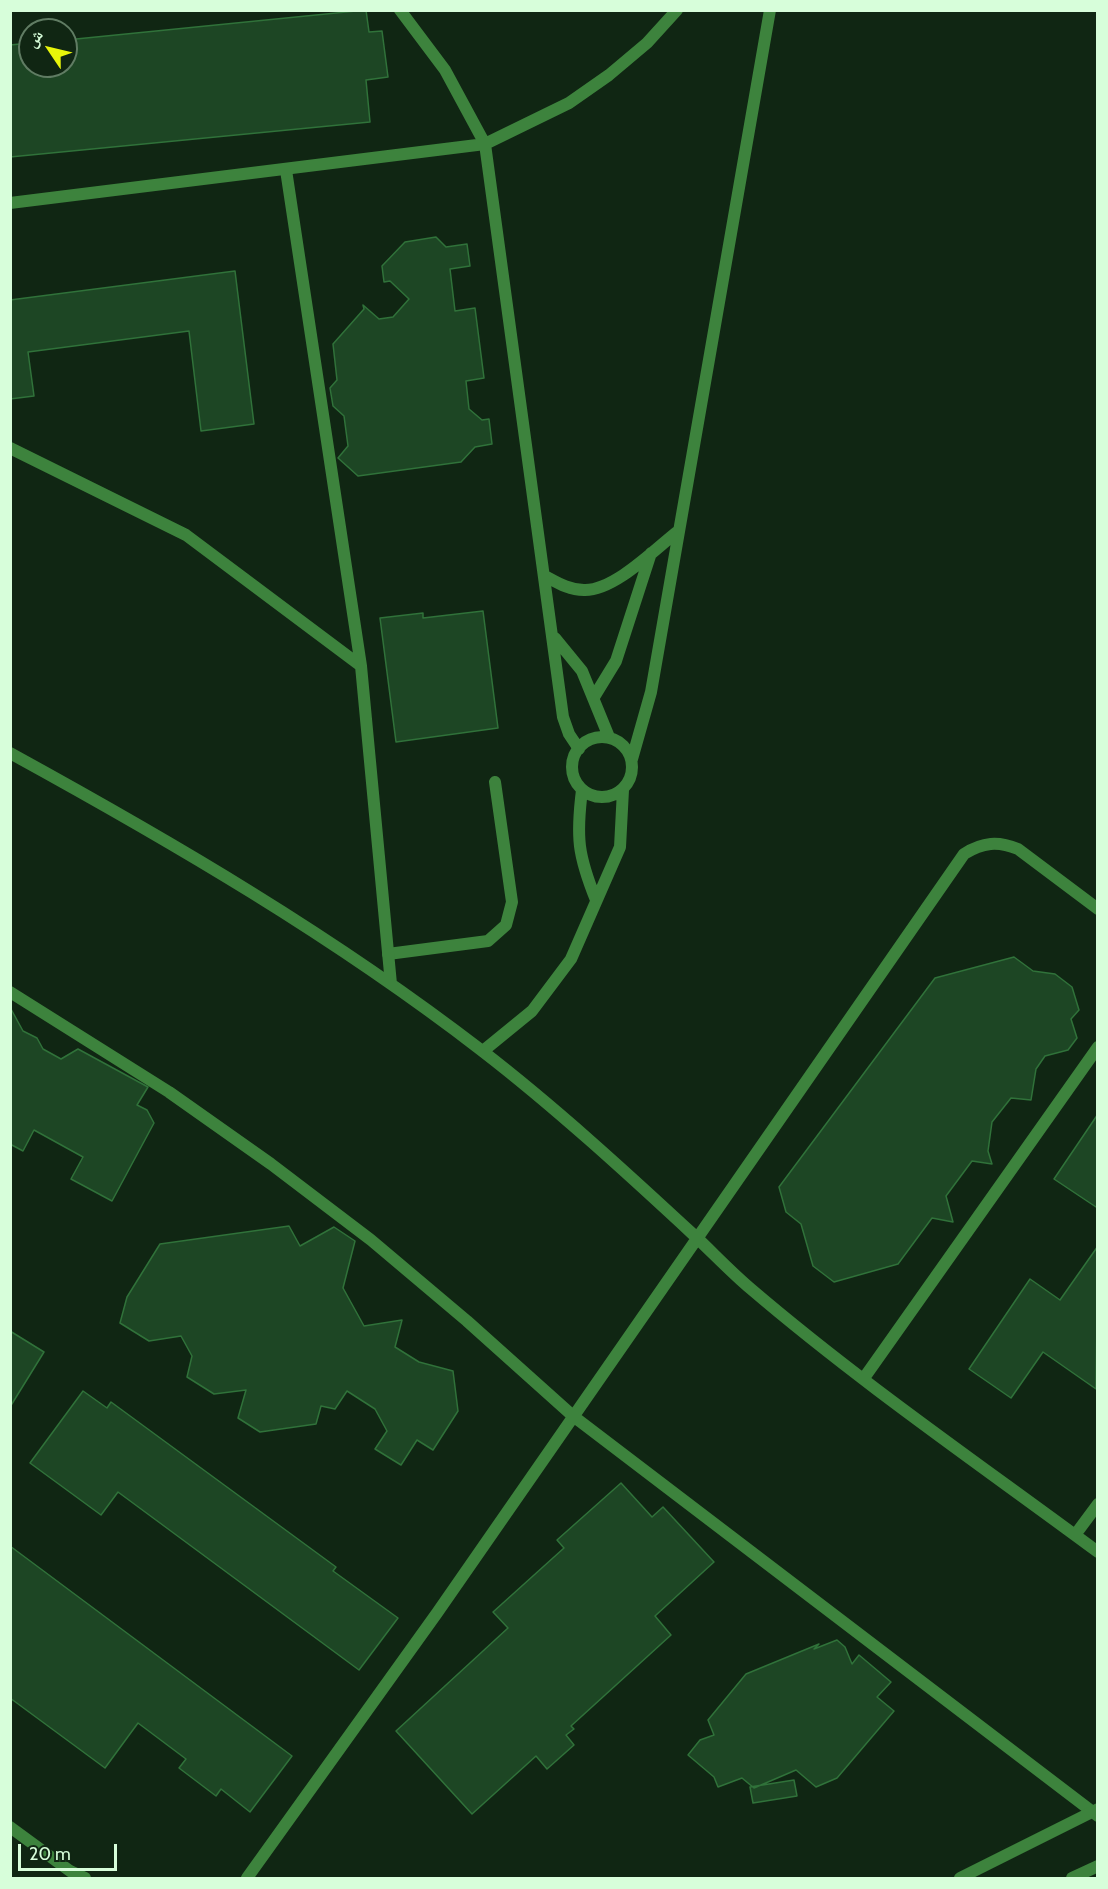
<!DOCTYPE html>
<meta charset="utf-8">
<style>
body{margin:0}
#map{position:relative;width:1108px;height:1889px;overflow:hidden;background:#102613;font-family:Cabin,"Noto Naskh Arabic",sans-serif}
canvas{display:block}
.frame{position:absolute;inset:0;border:12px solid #d7feda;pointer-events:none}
.north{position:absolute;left:18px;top:18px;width:60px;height:60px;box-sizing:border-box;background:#102613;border:2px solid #607c63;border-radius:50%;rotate:305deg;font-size:16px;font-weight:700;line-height:24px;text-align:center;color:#d7feda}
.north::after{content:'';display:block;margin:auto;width:21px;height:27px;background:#e8f60a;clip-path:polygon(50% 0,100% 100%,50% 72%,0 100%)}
.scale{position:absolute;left:18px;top:1844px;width:99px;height:27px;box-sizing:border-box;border:3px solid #d7feda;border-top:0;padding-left:8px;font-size:18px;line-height:21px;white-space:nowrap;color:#d7feda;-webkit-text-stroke:4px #102613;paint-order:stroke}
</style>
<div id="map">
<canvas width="1108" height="1889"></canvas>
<div class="frame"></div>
<div class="north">ش</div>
<div class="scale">20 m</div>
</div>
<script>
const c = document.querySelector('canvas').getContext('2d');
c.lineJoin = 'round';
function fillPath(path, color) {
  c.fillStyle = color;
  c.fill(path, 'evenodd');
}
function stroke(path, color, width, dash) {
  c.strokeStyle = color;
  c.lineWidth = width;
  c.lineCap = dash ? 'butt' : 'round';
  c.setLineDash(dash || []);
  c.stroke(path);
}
const building = new Path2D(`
 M 366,10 L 369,32 L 382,31 L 388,77 L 366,80 L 370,122 L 10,157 L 10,45 L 30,43 L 30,66 L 66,66 L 66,40 Z
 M 436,237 L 446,247 L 467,244 L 470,266 L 450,269 L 455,311 L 475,308 L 484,378 L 466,381 L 469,409 L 482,420 L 489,419 L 492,444 L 475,447 L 461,462 L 358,476 L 338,458 L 348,446 L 344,416 L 333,406 L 330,388 L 337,380 L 333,344 L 364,309 L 363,305 L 379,319 L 393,317 L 409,299 L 390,281 L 384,282 L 382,266 L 405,242 Z
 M 235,271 L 254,424 L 201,431 L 189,331 L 28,352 L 34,396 L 10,399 L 10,300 Z
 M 483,611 L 498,728 L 396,742 L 380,618 L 423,613 L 423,618 Z
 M 1014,957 L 1033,971 L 1055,974 L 1072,987 L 1079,1010 L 1071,1019 L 1077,1038 L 1068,1050 L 1045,1056 L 1036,1069 L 1031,1100 L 1011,1098 L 992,1122 L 988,1151 L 992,1164 L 972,1161 L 946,1196 L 953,1222 L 932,1218 L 898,1264 L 834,1282 L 813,1266 L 801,1224 L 786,1212 L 779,1187 L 935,978 Z
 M 11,1009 L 23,1031 L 37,1038 L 43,1049 L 61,1059 L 78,1049 L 148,1087 L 137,1105 L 147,1110 L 154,1123 L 112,1201 L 71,1179 L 83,1157 L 34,1130 L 23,1151 L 10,1144 Z
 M 1098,1114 L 1098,1204 L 1096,1207 L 1054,1179 Z
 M 289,1226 L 300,1246 L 334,1227 L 355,1241 L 343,1288 L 364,1326 L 402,1320 L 395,1347 L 419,1362 L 453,1371 L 458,1411 L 433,1450 L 417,1440 L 401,1465 L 375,1449 L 387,1431 L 375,1409 L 347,1391 L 335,1409 L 321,1406 L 316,1424 L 260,1432 L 238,1418 L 246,1390 L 214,1394 L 187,1377 L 192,1356 L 181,1336 L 149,1341 L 120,1323 L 127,1297 L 160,1244 Z
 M 1098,1246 L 1096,1389 L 1043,1352 L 1011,1398 L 969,1369 L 1030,1279 L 1060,1300 Z
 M 10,1331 L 44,1352 L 10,1407 Z
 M 83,1391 L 107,1408 L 111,1402 L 336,1567 L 333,1571 L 398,1618 L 359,1670 L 118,1492 L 101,1515 L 30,1463 Z
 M 621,1483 L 652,1517 L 663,1507 L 714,1562 L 655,1616 L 671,1635 L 571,1726 L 574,1729 L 566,1735 L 574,1745 L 547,1769 L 536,1756 L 472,1814 L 396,1731 L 508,1628 L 493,1612 L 564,1548 L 557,1540 Z
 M 10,1546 L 292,1756 L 250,1812 L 221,1789 L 216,1796 L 179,1768 L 186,1759 L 138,1723 L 105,1768 L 10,1698 Z
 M 837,1640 L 845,1647 L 852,1664 L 859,1655 L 891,1682 L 877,1697 L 894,1711 L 837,1778 L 816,1787 L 796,1770 L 754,1788 L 742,1778 L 718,1787 L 714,1777 L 688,1755 L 700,1740 L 714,1735 L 708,1720 L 746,1674 L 819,1644 L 814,1649 Z
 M 794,1780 L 797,1796 L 753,1803 L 750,1787 Z`);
fillPath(building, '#1d4624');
stroke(building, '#30723a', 1.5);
stroke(new Path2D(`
 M 388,954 L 488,941 L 506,925 L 512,902 L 495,782`), '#3d833d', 12);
stroke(new Path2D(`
 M 400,10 L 445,70 L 485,144 L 563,717 L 569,734 L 579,749
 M 286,170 L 361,666 L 391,984
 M 10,203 L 485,144 L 569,103 L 609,75 L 647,43 L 677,10
 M 10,448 L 186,535 L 361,666
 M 545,576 C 558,583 569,590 584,590 C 614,591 654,550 677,532
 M 555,638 L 582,671 L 609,737
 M 594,697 L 616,661 L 651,553
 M572 767a30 30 0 1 1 60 0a30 30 0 1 1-60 0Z
 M 10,753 C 174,843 333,936 481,1050 C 555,1107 628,1174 697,1238 C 715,1255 732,1273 751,1289 C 861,1383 982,1466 1098,1552
 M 632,759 L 651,692 L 770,10
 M 582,790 C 576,838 578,855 596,900
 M 10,992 L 169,1092 L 271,1164 L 371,1240 L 467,1321 L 573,1416 L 1098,1816
 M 483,1051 L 532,1011 L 571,959 L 620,847 L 623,790
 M 864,1378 L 1098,1047
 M 1075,1535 L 1098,1504
 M 247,1878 L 437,1613 L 964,854 C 983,842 998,841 1018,849 L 1098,909`), '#3d833d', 12);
stroke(new Path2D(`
 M 10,1827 L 70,1871 L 85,1878
 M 960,1878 L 1098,1809
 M 1072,1878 L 1098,1866`), '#3d833d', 12);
</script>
